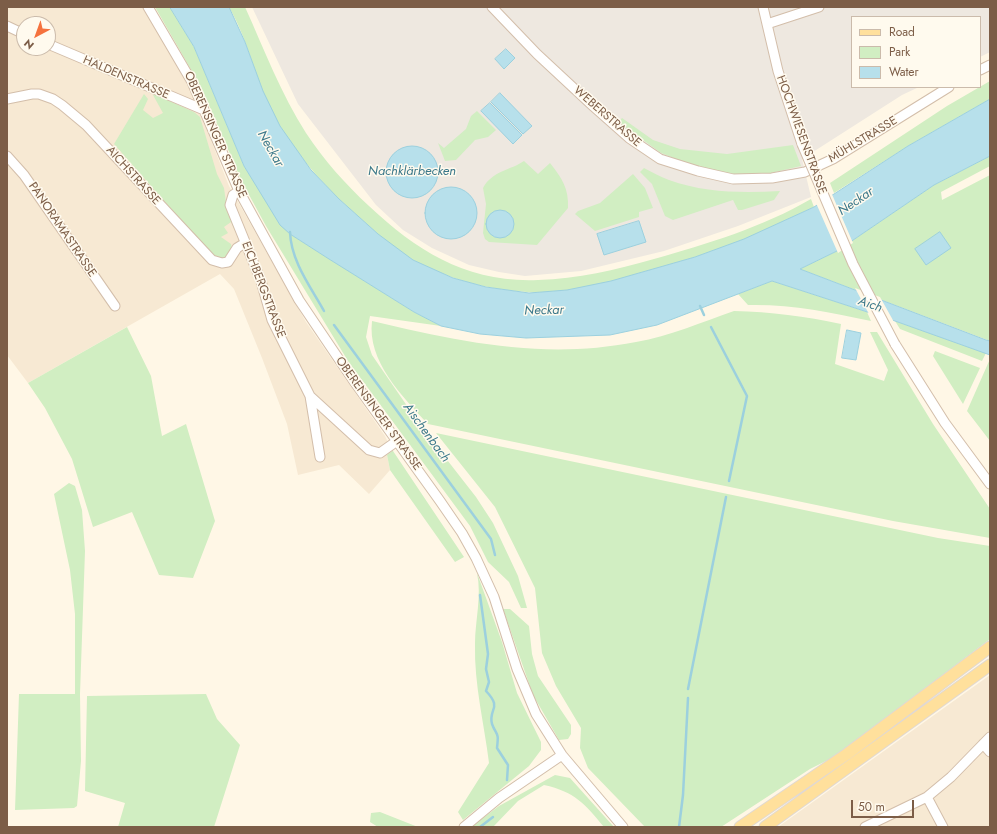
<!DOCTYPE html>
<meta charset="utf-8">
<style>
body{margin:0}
#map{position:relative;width:997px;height:834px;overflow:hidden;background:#fff7e6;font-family:Jost,sans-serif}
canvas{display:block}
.frame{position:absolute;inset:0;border:8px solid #7c5d47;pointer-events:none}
.legend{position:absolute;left:851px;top:16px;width:130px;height:72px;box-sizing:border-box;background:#fffaee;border:1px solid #cbbbab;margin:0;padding:5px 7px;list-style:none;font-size:12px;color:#7c5d47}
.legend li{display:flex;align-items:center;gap:8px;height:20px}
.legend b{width:20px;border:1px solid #cbbbab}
.north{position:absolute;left:16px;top:16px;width:40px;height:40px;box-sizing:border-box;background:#fffaee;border:1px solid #cbbbab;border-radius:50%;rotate:221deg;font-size:11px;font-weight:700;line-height:16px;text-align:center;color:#7c5d47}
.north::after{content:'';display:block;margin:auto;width:14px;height:18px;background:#f5723e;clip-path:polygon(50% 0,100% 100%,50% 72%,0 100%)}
.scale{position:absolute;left:851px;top:800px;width:63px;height:18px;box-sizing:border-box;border:2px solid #7c5d47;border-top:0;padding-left:5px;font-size:12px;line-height:14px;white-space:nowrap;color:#7c5d47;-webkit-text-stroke:3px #fffaee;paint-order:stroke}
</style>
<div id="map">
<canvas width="997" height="834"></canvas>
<div class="frame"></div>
<ul class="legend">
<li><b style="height:5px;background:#ffe09c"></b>Road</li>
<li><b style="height:11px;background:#d1eec2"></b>Park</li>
<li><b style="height:11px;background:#b7e0eb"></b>Water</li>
</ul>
<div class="north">N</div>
<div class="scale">50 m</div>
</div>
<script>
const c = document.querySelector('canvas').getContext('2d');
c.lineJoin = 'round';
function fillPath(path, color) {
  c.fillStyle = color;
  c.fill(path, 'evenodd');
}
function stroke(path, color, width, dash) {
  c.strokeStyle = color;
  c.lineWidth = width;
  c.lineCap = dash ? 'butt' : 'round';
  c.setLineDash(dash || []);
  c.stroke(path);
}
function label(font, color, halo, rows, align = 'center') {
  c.font = font + ' Jost,sans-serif';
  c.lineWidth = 3;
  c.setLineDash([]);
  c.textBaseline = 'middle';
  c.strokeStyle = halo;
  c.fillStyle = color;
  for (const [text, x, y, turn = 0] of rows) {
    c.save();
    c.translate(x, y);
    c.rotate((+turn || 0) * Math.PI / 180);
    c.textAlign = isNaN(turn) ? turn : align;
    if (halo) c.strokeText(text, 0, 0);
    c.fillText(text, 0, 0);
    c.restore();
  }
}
fillPath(new Path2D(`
 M 7,7 L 145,7 L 194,97 L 229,186 L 306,322 L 385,436 L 392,451 L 387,455 L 390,470 L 369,494 L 339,465 L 298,475 L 287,424 L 262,358 L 234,289 L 220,274 L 28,383 L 7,355 ZM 24,24 L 48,24 L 48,48 L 24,48 Z
 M 990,675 L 990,827 L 778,827 Z`), '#f7e9d3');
fillPath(new Path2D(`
 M 252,7 L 990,7 L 990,52 L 980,57 L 980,17 L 852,17 L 852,87 L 919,87 L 902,95 L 802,159 L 811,197 L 738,226 L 664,251 L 581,271 L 525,276 L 499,272 L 469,265 L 432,248 L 403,230 L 376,205 L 298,104 Z`), '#eee8e0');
fillPath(new Path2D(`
 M 155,7 L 170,7 L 194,47 L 244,166 L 290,234 L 414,312 L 441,326 L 370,316 L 366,337 L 372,355 L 423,429 L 476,497 L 493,523 L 518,576 L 527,608 L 521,608 L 509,582 L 488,562 L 470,526 L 348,361 L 266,226 L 242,182 L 202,89 Z
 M 229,7 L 245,7 C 264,49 281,94 306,133 C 324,160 345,184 369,206 C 418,252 468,283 538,280 C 578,279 615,270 654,259 C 707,244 763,227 811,199 L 814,207 C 790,218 767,230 743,240 C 708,254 673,264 637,274 C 603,284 563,295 527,292 C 488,290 448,279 413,260 C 394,250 377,233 361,219 C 330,192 302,162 280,127 C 257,90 251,45 229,7 Z
 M 990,81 L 990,99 L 908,146 L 834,193 L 830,183 L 947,106 Z
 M 144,94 L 148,99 L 143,110 L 153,118 L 163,113 L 153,95 L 154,94 L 194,112 L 200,117 L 217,174 L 224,188 L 227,209 L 236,233 L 231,222 L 224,227 L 228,233 L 221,237 L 231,244 L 232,249 L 225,258 L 220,259 L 209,252 L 114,144 Z
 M 477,111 L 496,130 L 488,137 L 475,140 L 456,160 L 445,161 L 438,143 L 444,148 L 466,129 L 471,116 Z
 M 622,118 L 653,140 L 680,149 L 727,154 L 793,145 L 801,166 L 771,173 L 739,175 L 700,168 L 661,153 L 618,122 Z
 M 990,156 L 990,166 L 941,192 L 942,200 L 990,175 L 990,341 L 800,269 L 837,251 L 934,185 Z
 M 524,161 L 538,174 L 550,163 C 562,178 569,189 568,208 L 537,245 L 489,242 L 485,239 L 483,233 L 486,204 L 483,188 C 492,171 511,170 524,161 Z
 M 644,168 C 652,172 661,177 669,180 C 705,193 743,193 780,191 L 774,200 L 742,210 L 738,210 L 733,200 L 673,220 L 665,216 L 652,184 L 640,172 Z
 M 633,174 L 645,188 L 653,208 L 639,212 L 639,217 L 595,231 L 575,214 L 578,211 L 600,203 Z
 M 772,281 L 867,312 L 871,321 C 829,312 790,304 748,305 L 738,294 Z
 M 734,311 C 771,312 805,316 841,324 L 835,364 L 884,381 L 888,370 L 870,332 L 877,332 L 933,424 L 990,509 L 990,538 L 893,521 L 428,424 C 402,396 367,361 372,321 C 461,342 544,360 636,342 C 670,336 702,322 734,311 Z
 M 895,321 L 986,353 L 982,361 L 900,329 Z
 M 127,327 L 151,376 L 162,436 L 186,424 L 215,521 L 193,578 L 159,575 L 132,512 L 93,527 L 72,459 L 45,408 L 28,383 Z
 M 935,351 L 980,368 L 963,404 L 933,356 Z
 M 990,359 L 990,441 L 967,411 Z
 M 436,433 L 938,538 L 990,546 L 990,639 L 836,756 L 810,769 L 721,827 L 645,827 L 588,768 L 580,748 L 581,728 L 556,686 L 542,653 L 535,588 L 495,507 Z
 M 392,451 L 393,451 L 464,557 L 455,562 L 390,470 L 387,455 Z
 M 69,483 L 75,486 L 82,510 L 85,551 L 80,694 L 81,761 L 77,806 L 74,808 L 15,810 L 19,694 L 75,694 L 75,614 L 70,570 L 54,494 Z
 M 477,573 L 502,642 L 517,693 L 541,742 L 541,750 L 529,766 L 463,820 L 458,812 L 489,763 C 484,723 474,684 475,644 C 475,621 482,596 477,573 Z
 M 503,609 L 510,609 L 529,626 L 532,654 L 538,676 L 571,725 L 571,734 L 568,739 L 559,740 L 533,695 Z
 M 206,694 L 217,719 L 240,745 L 214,827 L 118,827 L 125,803 L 85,791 L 87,696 Z
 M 555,775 L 570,778 L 614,827 L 604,827 C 584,803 575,792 544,785 L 518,801 L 493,827 L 471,827 L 499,806 Z
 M 380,812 L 418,827 L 378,827 L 370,822 L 371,813 Z`), '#d1eec2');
const water = new Path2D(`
 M 170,7 L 229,7 L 245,42 L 263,91 L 280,126 L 311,170 L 339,199 L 378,234 L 413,260 L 453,278 L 486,287 L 529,293 L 567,290 L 611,281 L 695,257 L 744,239 L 814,207 L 908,146 L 990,99 L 990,156 L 934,185 L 837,251 L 800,269 L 986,340 L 990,341 L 990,355 L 895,321 L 772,281 L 657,325 L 610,335 L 526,338 L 480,334 L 441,326 L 414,312 L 329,259 L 290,234 L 280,225 L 244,166 L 194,47 Z
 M 506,49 L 515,58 L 504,69 L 495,59 Z
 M 500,93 L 532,126 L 523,134 L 491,102 Z
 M 490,103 L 522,135 L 513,144 L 481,111 Z
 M386 172a26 26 0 1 1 52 0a26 26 0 1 1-52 0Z
 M425 213a26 26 0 1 1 52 0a26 26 0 1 1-52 0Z
 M486 224a14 14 0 1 1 28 0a14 14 0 1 1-28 0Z
 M 639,221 L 646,242 L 604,255 L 597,234 Z
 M 940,232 L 951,248 L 926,265 L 915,249 Z
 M 847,330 L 861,333 L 856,360 L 842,358 Z`);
fillPath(water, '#b7e0eb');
stroke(water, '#9cd0de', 1);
fillPath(new Path2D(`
 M 831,192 L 853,243 L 838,253 L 816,203 Z
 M 855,288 L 880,297 L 894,322 L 869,314 Z`), '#fff7e6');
stroke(new Path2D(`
 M 290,232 C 291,261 310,286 324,311
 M 700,306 L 704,315
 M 334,325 L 491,539 L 495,555
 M 711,327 L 747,396 L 729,481
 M 480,595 L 488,654 L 486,669 L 489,682 L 486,691 C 503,709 488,708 492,724 C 497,737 499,731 497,748 L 508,765 L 507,780
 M 688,689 L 726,497
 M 480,827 L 493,817
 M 679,827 L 683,795 L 688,698`), '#9cd0de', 2.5);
const minor = new Path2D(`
 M 148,7 L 192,82 L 239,191 L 299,300 L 353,380 L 440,501 L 462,533 L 476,558 L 494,597 L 517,669 L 536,714 L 562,755 L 623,827
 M 492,7 L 537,54 L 594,107 L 629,138 L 660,159 L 698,171 L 733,179 L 772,178 L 805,172 L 833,159 L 949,87
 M 763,7 L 778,71 L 802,144
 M 767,24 L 819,7
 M 7,26 L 24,34
 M 48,44 L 204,110
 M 980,70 L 990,65
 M 7,99 L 32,94 L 39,94 L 53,99 L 62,105 L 86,125 L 212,260 L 222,263 L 228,262 L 237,248 L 245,243
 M 7,156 L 24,175 L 115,306
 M 239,191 L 233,195 L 230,205 L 261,281 L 272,320 L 310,396 L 369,450 L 380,453 L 397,441
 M 895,344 L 945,423 L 990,484
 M 310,396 L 320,457
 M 983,744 L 990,752
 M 927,797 L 943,827
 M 464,827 L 499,798 L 562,755
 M 865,827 L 927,797 L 951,777 L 990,737`);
const major = new Path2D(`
 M 740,827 L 847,754 L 990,647
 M 765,827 L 990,665`);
stroke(minor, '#d3beaa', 11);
stroke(major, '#e0d8d3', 13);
stroke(minor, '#fff', 9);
stroke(major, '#ffe09c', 11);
const minorBridge = new Path2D(`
 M 802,144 L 853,264 L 895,344`);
stroke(minorBridge, '#d3beaa', 11, []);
stroke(minorBridge, '#fff', 9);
label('12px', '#7c5d47', '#fffaee', [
 ["HALDENSTRASSE",126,78,23],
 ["WEBERSTRASSE",607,117,41],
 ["OBERENSINGER STRASSE",215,135,66],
 ["HOCHWIESENSTRASSE",801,135,70],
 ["MÜHLSTRASSE",863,140,-31],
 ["AICHSTRASSE",133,176,48],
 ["PANORAMASTRASSE",62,230,56],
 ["EICHBERGSTRASSE",263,290,69],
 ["OBERENSINGER STRASSE",378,414,54]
]);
label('italic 13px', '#3b788a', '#fffaee', [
 ["Neckar",270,149,60],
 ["Nachklärbecken",412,172],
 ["Neckar",856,202,-34],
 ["Aich",870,305,19],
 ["Neckar",544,311,-1],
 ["Aischenbach",426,433,54]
]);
</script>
